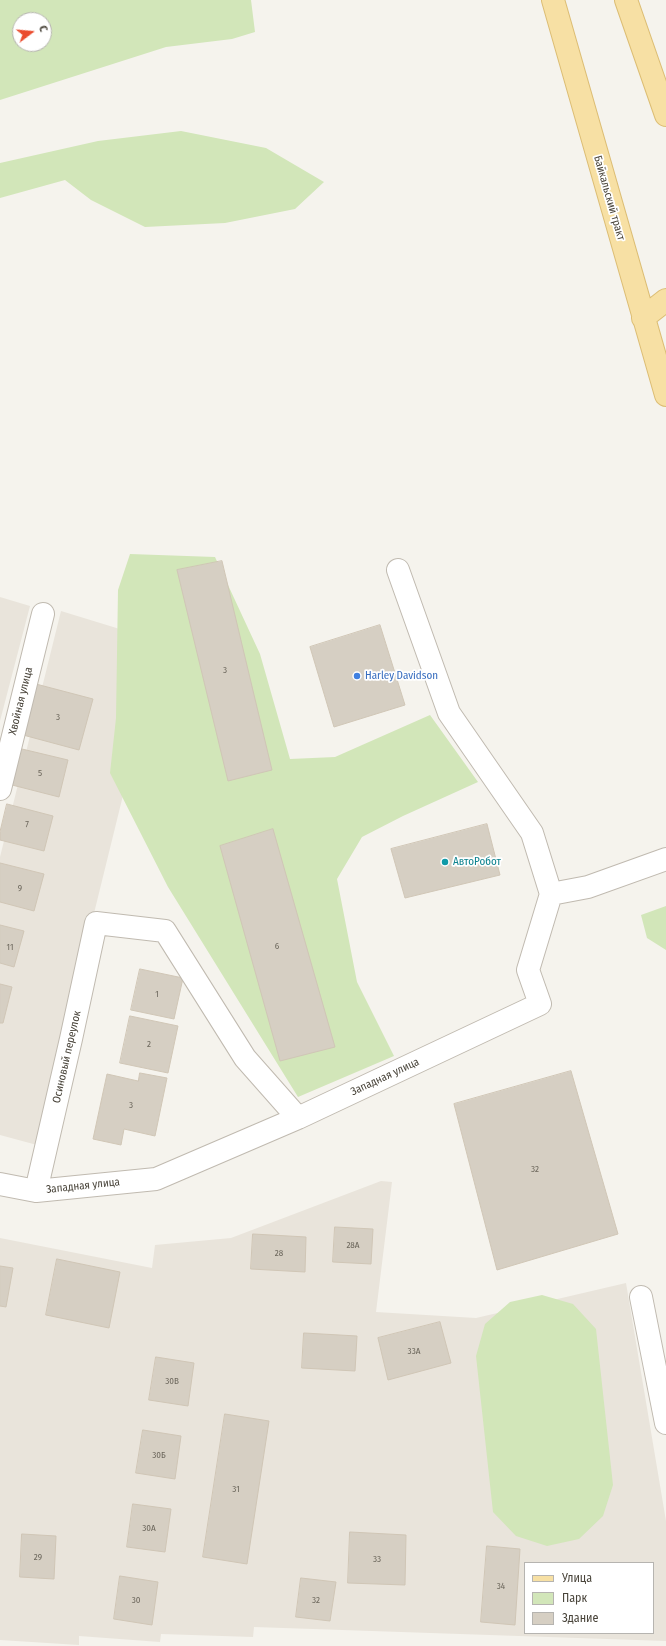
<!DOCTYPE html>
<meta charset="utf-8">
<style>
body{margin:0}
#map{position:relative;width:666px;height:1646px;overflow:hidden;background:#f5f3ed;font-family:"Fira Sans Condensed",sans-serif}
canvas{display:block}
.legend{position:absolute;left:524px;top:1562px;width:130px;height:72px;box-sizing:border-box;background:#fff;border:1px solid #b6b4b0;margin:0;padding:5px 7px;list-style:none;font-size:12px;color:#49443a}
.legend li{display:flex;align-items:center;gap:8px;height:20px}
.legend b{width:20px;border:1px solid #b6b4b0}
.north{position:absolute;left:12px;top:12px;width:40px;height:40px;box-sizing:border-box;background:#fff;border:1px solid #b6b4b0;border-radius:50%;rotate:74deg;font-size:11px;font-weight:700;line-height:16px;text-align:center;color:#49443a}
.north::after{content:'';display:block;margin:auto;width:14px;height:18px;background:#ea4c2f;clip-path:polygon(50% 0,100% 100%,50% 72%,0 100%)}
</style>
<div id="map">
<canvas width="666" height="1646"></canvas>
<ul class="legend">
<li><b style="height:5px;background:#f7e0a4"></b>Улица</li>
<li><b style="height:11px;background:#d2e6b9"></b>Парк</li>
<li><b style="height:11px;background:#d6cfc3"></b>Здание</li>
</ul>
<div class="north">С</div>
</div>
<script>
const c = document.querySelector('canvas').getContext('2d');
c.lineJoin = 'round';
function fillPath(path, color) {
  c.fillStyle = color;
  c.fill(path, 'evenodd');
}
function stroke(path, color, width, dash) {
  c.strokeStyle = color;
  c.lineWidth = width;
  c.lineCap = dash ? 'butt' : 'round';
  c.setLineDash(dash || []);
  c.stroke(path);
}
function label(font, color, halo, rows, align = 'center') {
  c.font = font + ' "Fira Sans Condensed",sans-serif';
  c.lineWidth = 3.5;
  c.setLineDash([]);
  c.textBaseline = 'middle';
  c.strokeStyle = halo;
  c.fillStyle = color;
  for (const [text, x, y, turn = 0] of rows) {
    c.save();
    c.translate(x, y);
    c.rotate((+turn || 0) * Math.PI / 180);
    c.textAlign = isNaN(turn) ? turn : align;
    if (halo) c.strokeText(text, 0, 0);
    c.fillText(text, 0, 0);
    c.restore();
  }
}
fillPath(new Path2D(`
 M 0,597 L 30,606 L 0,721 Z
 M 61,611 L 136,634 L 129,771 L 37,1145 L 0,1135 L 0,857 Z
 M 381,1181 L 392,1182 L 376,1312 L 476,1318 L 626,1283 L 666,1521 L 666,1641 L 254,1627 L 253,1637 L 161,1634 L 160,1642 L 79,1636 L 79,1645 L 0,1640 L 0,1238 L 152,1268 L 155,1245 L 231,1238 ZM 525,1563 L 653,1563 L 653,1633 L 525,1633 Z`), '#e9e4db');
fillPath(new Path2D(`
 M 0,0 L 251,0 L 255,32 L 232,39 L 166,47 L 0,100 ZM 20,20 L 44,20 L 44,44 L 20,44 Z
 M 181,131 L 266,148 L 324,182 L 295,209 L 225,223 L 145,227 L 91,200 L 65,180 L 0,198 L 0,163 L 98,141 Z
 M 130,554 L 215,557 L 260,654 L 290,759 L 335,757 L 430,715 L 478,782 L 403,816 L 362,837 L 337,879 L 357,982 L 394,1056 L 298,1097 L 168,887 L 110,773 L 116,718 L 118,590 Z
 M 666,906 L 666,950 L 647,938 L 641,915 Z
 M 542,1295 L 573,1304 L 596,1329 L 613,1485 L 603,1516 L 579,1539 L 547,1546 L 516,1536 L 493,1512 L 476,1356 L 485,1324 L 510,1302 Z`), '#d2e6b9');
const building = new Path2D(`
 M 222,561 L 272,770 L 228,781 L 177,570 Z
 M 380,625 L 405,705 L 334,727 L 310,647 Z
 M 36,684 L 93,699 L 79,750 L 23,735 Z
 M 22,749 L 68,760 L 59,797 L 12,785 Z
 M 7,804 L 53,816 L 44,851 L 0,840 L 0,832 Z
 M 487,824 L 500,875 L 405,898 L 391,849 Z
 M 273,829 L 335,1047 L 280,1061 L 220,846 Z
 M 0,863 L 44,874 L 34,911 L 0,902 Z
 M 0,925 L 24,931 L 14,967 L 0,963 Z
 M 140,969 L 183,978 L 174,1019 L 131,1010 Z
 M 0,984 L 12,987 L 3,1023 L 0,1023 Z
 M 130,1016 L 178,1026 L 168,1073 L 120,1063 Z
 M 571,1071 L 618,1234 L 497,1270 L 454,1104 Z
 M 140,1073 L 167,1078 L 155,1136 L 124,1129 L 121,1145 L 93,1139 L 107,1074 L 138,1081 Z
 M 335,1227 L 373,1229 L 371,1264 L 333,1262 Z
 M 253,1234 L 306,1237 L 305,1272 L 251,1269 Z
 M 57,1259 L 120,1272 L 109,1328 L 46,1315 Z
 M 0,1266 L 13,1268 L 6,1307 L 0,1306 Z
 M 440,1322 L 451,1363 L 388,1380 L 378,1338 Z
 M 304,1333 L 357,1336 L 355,1371 L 302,1368 Z
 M 156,1357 L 194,1363 L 188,1406 L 149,1400 Z
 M 225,1414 L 269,1421 L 247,1564 L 203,1557 Z
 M 143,1430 L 181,1436 L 175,1479 L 136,1473 Z
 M 133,1504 L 171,1509 L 165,1552 L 127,1547 Z
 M 350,1532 L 406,1535 L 405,1585 L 348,1583 Z
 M 22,1534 L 56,1536 L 54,1579 L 20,1577 Z
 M 487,1546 L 520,1549 L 515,1625 L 481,1622 Z
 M 120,1576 L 158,1582 L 152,1625 L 114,1619 Z
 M 301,1578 L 336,1582 L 330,1621 L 296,1617 Z`);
fillPath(building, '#d6cfc3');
stroke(building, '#d0c6b6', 1);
const minor = new Path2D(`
 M 398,570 L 449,713 L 532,833 L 551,894
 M 0,789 L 43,614
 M 0,1184 L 36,1191 L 156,1179 L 298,1118 L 540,1004 L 528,970 L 551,894 L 588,887 L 666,859
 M 36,1191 L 71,1039 L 96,923 L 165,931 L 245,1058 L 298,1118
 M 641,1297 L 666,1423`);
const major = new Path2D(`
 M 553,0 L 666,395
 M 626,0 L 666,115
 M 643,318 L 666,300`);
stroke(minor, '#c0bab0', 24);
stroke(major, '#dcbd74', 24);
stroke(minor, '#fff', 22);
stroke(major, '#f7e0a4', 22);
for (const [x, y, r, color] of [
 [357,676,4,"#3f7fe0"],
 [445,862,4,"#0f9aa8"]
]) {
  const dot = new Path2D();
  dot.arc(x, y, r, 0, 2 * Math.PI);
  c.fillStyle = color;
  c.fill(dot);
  stroke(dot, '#fff', 1.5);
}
label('9px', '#6c675c', null, [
 ["3",225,670],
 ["3",58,717],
 ["5",40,773],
 ["7",27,824],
 ["9",20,888],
 ["6",277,946],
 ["11",10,947],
 ["1",157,994],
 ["2",149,1044],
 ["3",131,1105],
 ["32",535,1169],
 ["28А",353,1245],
 ["28",279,1253],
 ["33А",414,1351],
 ["30В",172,1381],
 ["30Б",159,1455],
 ["31",236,1489],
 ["30А",149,1528],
 ["29",38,1557],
 ["33",377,1559],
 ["34",501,1586],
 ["30",136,1600],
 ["32",316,1600]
]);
label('11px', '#49443a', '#fff', [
 ["Байкальский тракт",609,198,74],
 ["Хвойная улица",21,701,-76],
 ["Осиновый переулок",67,1057,-77],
 ["Западная улица",385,1077,-25],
 ["Западная улица",83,1186,-6]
]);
label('11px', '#366cbe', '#fff', [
 ["Harley Davidson",365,676]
], 'left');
label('11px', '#0d838f', '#fff', [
 ["АвтоРобот",453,862]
], 'left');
</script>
